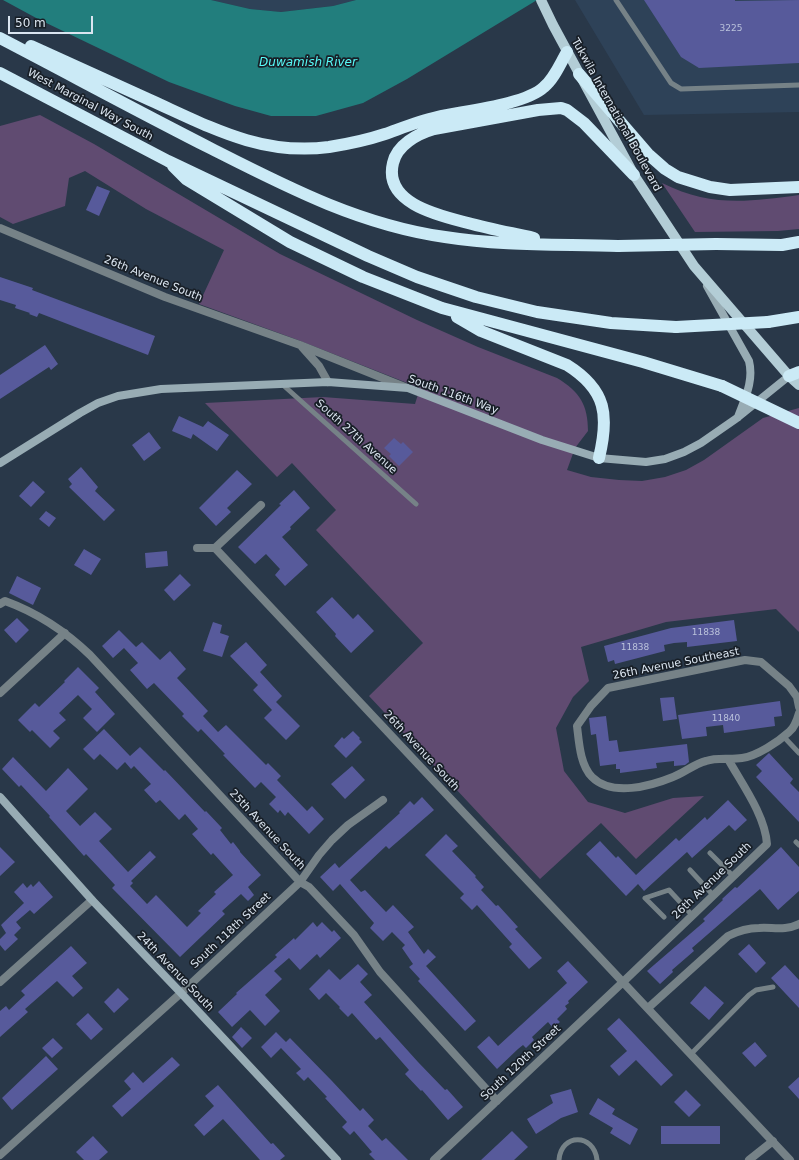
<!DOCTYPE html>
<style>
body{margin:0}
#map{position:relative;width:799px;height:1160px;overflow:hidden;background:#293849;font-family:"DejaVu Sans",sans-serif}
canvas{display:block}
.scale{position:absolute;left:8px;top:16px;width:85px;height:18px;box-sizing:border-box;border:2px solid #dbe5f0;border-top:0;padding-left:5px;font-size:12px;line-height:14px;white-space:nowrap;color:#dbe5f0;-webkit-text-stroke:3px #181f27;paint-order:stroke}
</style>
<div id="map">
<canvas width="799" height="1160"></canvas>
<div class="scale">50 m</div>
</div>
<script>
const c = document.querySelector('canvas').getContext('2d');
c.lineJoin = 'round';
function fillPath(path, color) {
  c.fillStyle = color;
  c.fill(path, 'evenodd');
}
function stroke(path, color, width, dash) {
  c.strokeStyle = color;
  c.lineWidth = width;
  c.lineCap = dash ? 'butt' : 'round';
  c.setLineDash(dash || []);
  c.stroke(path);
}
function label(font, color, halo, rows, align = 'center') {
  c.font = font + ' "DejaVu Sans",sans-serif';
  c.lineWidth = 3.5;
  c.setLineDash([]);
  c.textBaseline = 'middle';
  c.strokeStyle = halo;
  c.fillStyle = color;
  for (const [text, x, y, turn = 0] of rows) {
    c.save();
    c.translate(x, y);
    c.rotate((+turn || 0) * Math.PI / 180);
    c.textAlign = isNaN(turn) ? turn : align;
    if (halo) c.strokeText(text, 0, 0);
    c.fillText(text, 0, 0);
    c.restore();
  }
}
fillPath(new Path2D(`
 M 211,0 L 356,0 L 333,6 L 281,12 L 250,9 Z
 M 575,0 L 799,0 L 799,112 L 644,115 Z`), '#2e4258');
fillPath(new Path2D(`
 M 40,115 L 94,144 L 280,254 L 417,320 L 478,347 L 557,378 C 580,392 588,405 588,431 L 575,448 L 567,470 L 591,477 L 619,480 L 642,481 L 665,477 L 686,470 L 704,460 L 763,418 L 799,408 L 799,632 L 776,609 L 666,622 L 581,647 L 589,681 L 573,697 L 556,728 L 564,771 L 588,802 L 625,813 L 673,798 L 704,796 L 636,859 L 601,823 L 540,879 L 369,696 L 423,643 L 316,530 L 336,510 L 292,463 L 277,477 L 205,403 L 323,397 L 415,404 L 420,388 L 298,340 L 199,304 L 224,250 L 146,209 L 85,171 L 69,178 L 65,206 L 13,224 L 0,217 L 0,126 Z
 M 662,183 C 710,207 747,202 799,195 L 799,229 L 778,231 L 695,232 Z`), '#604b71');
fillPath(new Path2D(`
 M 3,0 L 211,0 L 250,9 L 281,12 L 333,6 L 356,0 L 537,0 L 407,79 L 363,103 L 316,116 L 271,116 L 235,106 L 169,82 L 38,19 Z`), '#227e7d');
fillPath(new Path2D(`
 M 644,0 L 735,0 L 735,1 L 799,0 L 799,63 L 699,68 L 681,57 Z
 M 97,186 L 110,191 L 99,216 L 86,210 Z
 M 0,277 L 33,288 L 32,290 L 155,336 L 148,355 L 39,313 L 37,317 L 29,314 L 30,313 L 15,308 L 16,305 L 0,300 Z
 M 45,345 L 58,364 L 51,370 L 49,367 L 0,399 L 0,375 Z
 M 179,416 L 203,427 L 208,421 L 229,435 L 217,451 L 193,434 L 191,439 L 172,431 Z
 M 149,432 L 161,448 L 144,461 L 132,445 Z
 M 394,438 L 401,444 L 403,442 L 413,452 L 399,466 L 389,456 L 391,454 L 384,448 Z
 M 81,467 L 98,487 L 95,491 L 115,510 L 104,521 L 69,487 L 72,484 L 68,479 Z
 M 237,470 L 252,484 L 227,508 L 231,512 L 216,526 L 199,508 Z
 M 33,481 L 45,492 L 31,507 L 19,496 Z
 M 294,490 L 310,508 L 290,527 L 291,529 L 282,537 L 308,565 L 285,586 L 275,575 L 280,569 L 266,554 L 255,564 L 238,547 L 281,505 L 279,504 Z
 M 46,511 L 56,518 L 49,527 L 39,519 Z
 M 84,549 L 101,559 L 91,575 L 74,565 Z
 M 167,551 L 168,566 L 146,568 L 145,553 Z
 M 180,574 L 191,585 L 174,601 L 164,590 Z
 M 17,576 L 41,588 L 33,605 L 9,593 Z
 M 332,597 L 353,619 L 358,614 L 374,631 L 351,653 L 335,636 L 336,634 L 316,612 Z
 M 17,618 L 29,630 L 16,643 L 4,630 Z
 M 734,620 L 737,641 L 687,647 L 687,642 L 674,643 L 664,645 L 665,651 L 615,664 L 614,660 L 608,662 L 604,646 L 671,628 Z
 M 213,622 L 222,625 L 220,633 L 229,636 L 222,657 L 203,651 Z
 M 119,630 L 136,647 L 142,642 L 160,660 L 170,651 L 186,669 L 177,678 L 208,711 L 203,716 L 218,732 L 226,725 L 266,765 L 268,763 L 281,776 L 277,780 L 307,811 L 312,806 L 324,819 L 309,834 L 288,812 L 285,816 L 280,810 L 278,813 L 269,804 L 276,797 L 261,782 L 255,788 L 223,755 L 225,754 L 201,729 L 198,732 L 182,716 L 184,714 L 154,683 L 147,689 L 139,680 L 130,670 L 138,663 L 124,648 L 113,658 L 102,646 Z
 M 246,642 L 267,665 L 260,672 L 282,696 L 276,702 L 300,726 L 286,740 L 264,718 L 272,710 L 253,690 L 258,685 L 230,656 Z
 M 78,667 L 99,688 L 95,692 L 115,714 L 97,732 L 83,718 L 92,709 L 78,695 L 59,713 L 66,720 L 53,731 L 60,738 L 50,748 L 32,730 L 30,732 L 18,720 L 35,703 L 39,707 L 65,682 L 64,681 Z
 M 674,697 L 677,719 L 663,721 L 660,698 Z
 M 780,701 L 782,716 L 774,717 L 775,726 L 724,733 L 723,725 L 706,727 L 707,736 L 682,739 L 678,715 Z
 M 606,716 L 609,741 L 617,740 L 619,752 L 687,744 L 689,762 L 685,765 L 674,766 L 674,761 L 656,763 L 657,768 L 620,773 L 620,769 L 616,769 L 616,764 L 600,766 L 596,734 L 591,735 L 589,718 Z
 M 104,729 L 130,756 L 140,747 L 164,771 L 165,770 L 205,812 L 206,811 L 222,828 L 220,830 L 231,844 L 233,842 L 240,851 L 240,852 L 261,875 L 248,887 L 254,895 L 248,901 L 241,894 L 222,911 L 225,914 L 180,957 L 112,888 L 115,885 L 86,854 L 84,856 L 49,817 L 50,816 L 21,785 L 19,787 L 2,769 L 13,757 L 46,791 L 68,768 L 88,789 L 66,811 L 80,826 L 95,812 L 112,829 L 99,841 L 128,872 L 150,851 L 156,857 L 131,881 L 133,883 L 130,886 L 147,904 L 156,895 L 187,927 L 201,913 L 198,911 L 216,894 L 214,892 L 233,875 L 213,853 L 211,855 L 192,834 L 198,829 L 185,814 L 179,820 L 160,800 L 156,803 L 144,790 L 151,784 L 134,766 L 131,769 L 125,762 L 117,770 L 100,754 L 94,760 L 83,749 Z
 M 353,731 L 360,738 L 359,739 L 362,742 L 346,758 L 334,746 L 342,737 L 344,739 Z
 M 769,753 L 793,779 L 790,783 L 799,792 L 799,822 L 756,777 L 762,771 L 756,765 Z
 M 352,766 L 365,780 L 345,799 L 331,784 Z
 M 422,797 L 434,810 L 389,849 L 386,846 L 350,880 L 361,892 L 365,890 L 386,912 L 393,905 L 414,927 L 408,932 L 424,954 L 428,949 L 436,957 L 426,966 L 476,1021 L 465,1031 L 418,981 L 420,979 L 409,967 L 413,964 L 402,948 L 405,945 L 392,932 L 383,941 L 370,928 L 374,923 L 340,884 L 333,891 L 320,877 L 335,863 L 339,868 L 400,813 L 399,812 L 410,801 L 414,805 Z
 M 728,800 L 747,820 L 735,831 L 729,825 L 692,858 L 687,852 L 644,891 L 638,884 L 626,896 L 586,854 L 600,841 L 616,858 L 618,856 L 636,875 L 676,838 L 679,841 L 705,817 L 707,820 Z
 M 446,834 L 458,846 L 452,851 L 476,876 L 475,877 L 484,887 L 481,890 L 496,906 L 498,905 L 518,927 L 515,929 L 542,958 L 529,969 L 509,947 L 512,944 L 477,905 L 472,910 L 460,898 L 464,894 L 425,855 Z
 M 0,847 L 15,862 L 0,876 Z
 M 781,847 L 799,867 L 799,891 L 778,910 L 760,889 L 692,948 L 694,951 L 672,970 L 673,972 L 660,984 L 647,971 L 705,921 L 703,919 L 723,900 L 722,899 L 735,887 L 737,888 Z
 M 39,881 L 53,897 L 34,914 L 30,910 L 16,922 L 21,928 L 14,935 L 18,939 L 5,951 L 0,945 L 0,939 L 6,933 L 1,925 L 24,903 L 14,892 L 23,883 L 27,888 L 31,884 L 33,887 Z
 M 313,922 L 317,927 L 322,922 L 332,932 L 334,930 L 341,938 L 320,958 L 317,954 L 300,970 L 289,958 L 274,971 L 282,979 L 265,995 L 280,1011 L 265,1026 L 250,1010 L 232,1027 L 218,1012 L 237,994 L 236,993 L 277,957 L 275,955 L 294,938 L 295,940 Z
 M 749,944 L 766,963 L 756,973 L 738,954 Z
 M 71,946 L 87,963 L 72,976 L 83,988 L 73,997 L 57,981 L 25,1009 L 28,1012 L 0,1037 L 0,1011 L 6,1006 L 9,1010 L 25,995 L 21,991 Z
 M 568,961 L 588,982 L 568,1001 L 569,1003 L 565,1006 L 567,1009 L 557,1019 L 560,1022 L 553,1028 L 548,1022 L 532,1037 L 534,1040 L 526,1048 L 523,1045 L 518,1049 L 497,1069 L 477,1047 L 489,1036 L 498,1046 L 567,983 L 557,971 Z
 M 358,964 L 368,974 L 360,982 L 372,995 L 364,1002 L 418,1062 L 445,1090 L 447,1089 L 463,1107 L 448,1120 L 422,1090 L 421,1091 L 405,1074 L 409,1070 L 380,1037 L 376,1040 L 352,1013 L 348,1017 L 339,1008 L 340,1007 L 326,993 L 319,1000 L 309,989 L 329,969 L 340,980 Z
 M 785,965 L 799,980 L 799,1008 L 771,978 Z
 M 705,986 L 724,1003 L 709,1020 L 690,1003 Z
 M 118,988 L 129,999 L 114,1013 L 104,1002 Z
 M 88,1013 L 103,1029 L 91,1040 L 76,1024 Z
 M 619,1018 L 673,1075 L 661,1086 L 636,1060 L 619,1076 L 610,1066 L 627,1051 L 607,1029 Z
 M 241,1027 L 252,1038 L 242,1048 L 232,1037 Z
 M 276,1032 L 286,1042 L 290,1038 L 332,1081 L 360,1111 L 363,1108 L 374,1120 L 368,1126 L 382,1141 L 386,1138 L 408,1160 L 375,1160 L 369,1154 L 372,1152 L 354,1131 L 350,1135 L 342,1127 L 347,1122 L 325,1098 L 327,1097 L 308,1077 L 304,1081 L 296,1073 L 301,1069 L 281,1048 L 271,1058 L 261,1047 Z
 M 53,1038 L 63,1048 L 52,1058 L 42,1048 Z
 M 755,1042 L 767,1056 L 755,1067 L 742,1053 Z
 M 46,1056 L 58,1069 L 12,1110 L 2,1098 Z
 M 172,1057 L 180,1065 L 122,1117 L 112,1106 L 131,1089 L 124,1081 L 133,1072 L 143,1083 Z
 M 799,1077 L 799,1099 L 788,1087 Z
 M 218,1085 L 271,1144 L 273,1143 L 285,1156 L 280,1160 L 260,1160 L 223,1119 L 204,1136 L 194,1125 L 214,1106 L 205,1096 Z
 M 571,1089 L 578,1112 L 561,1118 L 536,1134 L 527,1119 L 553,1103 L 550,1095 Z
 M 686,1090 L 701,1105 L 689,1117 L 674,1102 Z
 M 598,1098 L 615,1109 L 612,1114 L 638,1129 L 630,1145 L 610,1133 L 613,1128 L 589,1114 Z
 M 661,1126 L 720,1126 L 720,1144 L 661,1144 Z
 M 512,1131 L 528,1147 L 514,1160 L 481,1160 Z
 M 93,1136 L 108,1152 L 99,1160 L 84,1160 L 76,1152 Z`), '#575a9b');
stroke(new Path2D(`
 M 616,0 L 671,83 L 681,89 L 799,85
 M 283,385 L 416,504
 M 783,736 L 799,753
 M 796,842 L 799,845
 M 710,853 L 733,876
 M 690,870 L 713,895
 M 664,917 L 645,898 L 669,890 L 692,915
 M 691,1054 L 749,995 L 756,990 L 773,987
 M 559,1160 C 561,1133 594,1133 597,1160`), '#768287', 5);
stroke(new Path2D(`
 M 0,228 L 165,297 L 300,345 L 405,387
 M 302,347 L 319,366 L 328,382
 M 197,548 L 215,548 L 790,1160
 M 215,548 L 261,505
 M 0,604 L 5,601 C 38,613 65,631 90,655 L 290,871 L 300,882 L 309,887 L 354,935 L 380,972 L 497,1101
 M 0,693 L 65,633
 M 799,707 L 797,697 L 789,686 L 761,662 L 745,660 L 608,688 L 591,706 L 577,726 C 579,742 580,765 592,777 C 612,797 651,786 673,777 C 684,773 694,764 706,761 C 717,757 730,760 742,758 C 757,756 778,742 789,732 C 795,727 797,720 799,713
 M 0,982 L 92,900
 M 648,1008 L 728,936 C 738,931 748,928 759,928 C 773,927 785,931 799,924
 M 0,1155 L 181,993 L 300,882 L 319,855 L 332,840 L 348,825 L 383,800
 M 434,1160 L 623,982 L 767,844 C 765,815 742,784 728,759
 M 749,1160 L 773,1141`), '#768287', 8);
stroke(new Path2D(`
 M 707,286 L 749,361 C 754,381 745,398 738,417
 M 0,463 L 80,413 L 98,403 L 118,396 L 161,389 L 328,382 L 408,388 L 542,440 L 599,458 L 646,462 L 665,459 L 684,452 L 701,443 L 737,418 L 789,376
 M 0,797 L 92,900 L 181,993 L 337,1160`), '#98acb4', 8);
stroke(new Path2D(`
 M 541,0 L 553,25 L 634,175 L 694,266 L 789,376 L 799,385`), '#b3cdd6', 10);
stroke(new Path2D(`
 M 0,38 C 71,75 141,113 212,149 C 287,187 360,225 445,237 C 502,246 560,244 618,246
 M 31,46 C 71,64 111,82 150,100 C 210,127 261,156 329,147 C 348,144 367,140 385,134 C 402,128 419,121 437,117 C 463,111 525,105 544,87 C 554,79 560,64 567,52
 M 0,73 L 168,161 L 368,256 L 417,277 L 476,297 L 537,312 L 611,323 L 676,327
 M 579,74 L 648,154 L 665,169 L 678,177 L 710,187 L 730,190 L 799,187
 M 173,166 L 186,179 L 290,242 L 363,277 L 442,308 L 643,362 L 722,386
 M 534,238 C 512,233 490,229 468,223 C 441,216 383,204 393,163 C 397,145 417,134 434,129 L 538,110 L 561,108 L 567,110 L 584,123 L 634,175
 M 716,244 L 782,245 L 799,242
 M 457,317 L 481,331 L 567,365 C 607,390 609,416 599,458
 M 768,322 L 799,317
 M 789,376 L 799,372`), '#cbeaf6', 12);
stroke(new Path2D(`
 M 618,246 L 716,244
 M 676,327 L 768,322
 M 722,386 L 799,423`), '#cbeaf6', 12);
label('9px', '#bac2db', null, [
 ["3225",731,29],
 ["11838",706,633],
 ["11838",635,648],
 ["11840",726,719]
]);
label('11px', '#dbe5f0', '#181f27', [
 ["West Marginal Way South",90,105,28],
 ["Tukwila International Boulevard",616,115,61],
 ["26th Avenue South",153,279,22],
 ["South 116th Way",453,395,20],
 ["South 27th Avenue",356,437,42],
 ["26th Avenue Southeast",676,664,-11],
 ["26th Avenue South",421,751,47],
 ["25th Avenue South",267,830,47],
 ["26th Avenue South",712,881,-44],
 ["South 118th Street",231,931,-43],
 ["24th Avenue South",175,972,46],
 ["South 120th Street",521,1063,-43]
]);
label('italic 12px', '#58fcf9', '#181f27', [
 ["Duwamish River",308,63]
]);
</script>
